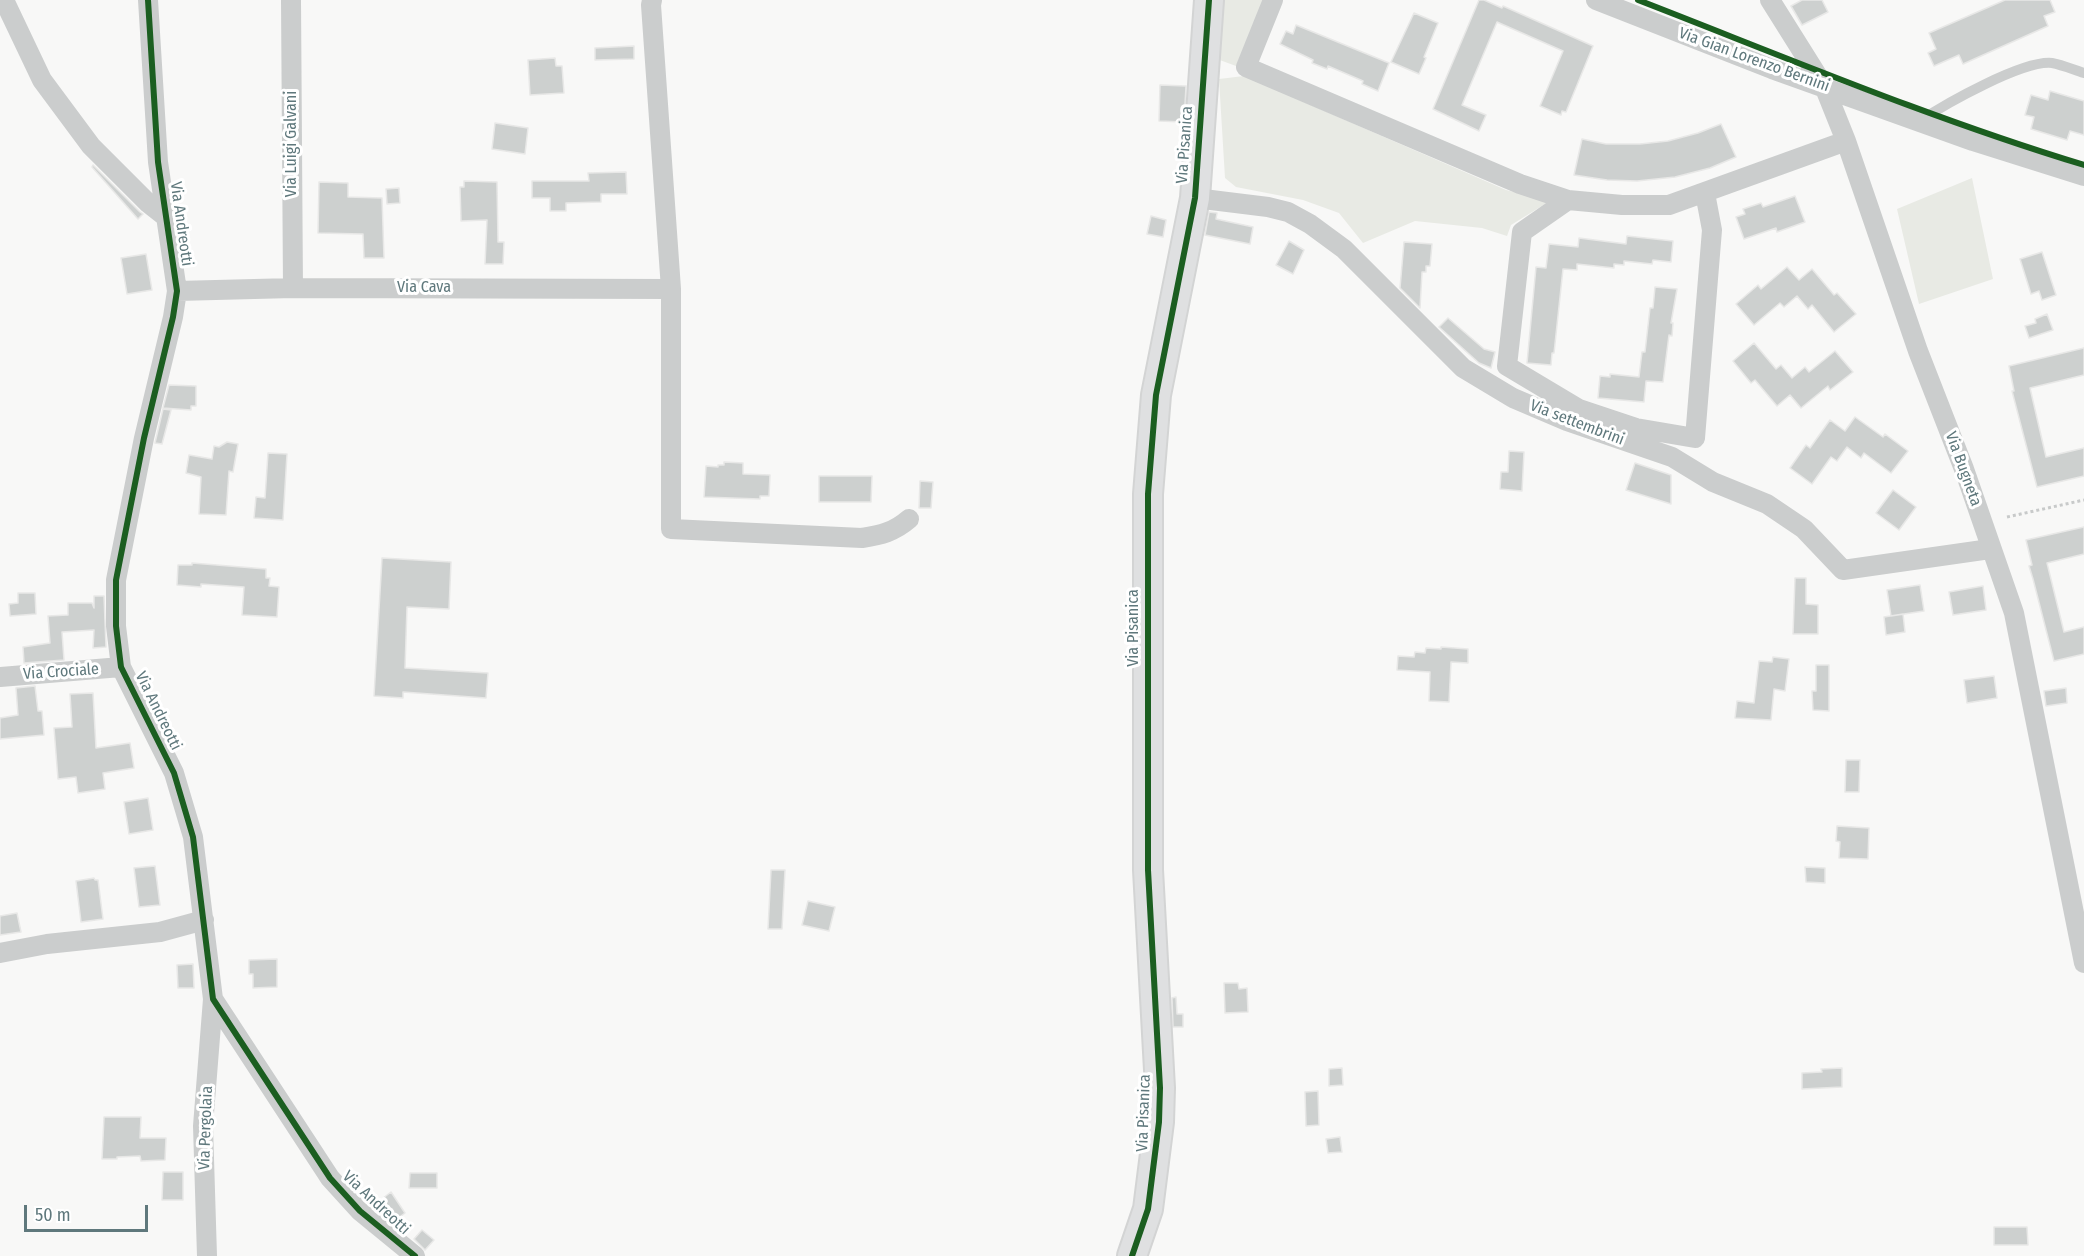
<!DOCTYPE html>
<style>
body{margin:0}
#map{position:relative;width:2084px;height:1256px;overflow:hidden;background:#f8f8f7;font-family:"Fira Sans Condensed",sans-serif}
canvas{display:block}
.scale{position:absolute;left:24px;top:1205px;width:124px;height:27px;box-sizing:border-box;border:3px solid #5f787c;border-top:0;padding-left:8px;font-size:18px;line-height:21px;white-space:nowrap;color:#5f787c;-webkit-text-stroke:4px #fff;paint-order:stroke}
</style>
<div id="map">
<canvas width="2084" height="1256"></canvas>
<div class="scale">50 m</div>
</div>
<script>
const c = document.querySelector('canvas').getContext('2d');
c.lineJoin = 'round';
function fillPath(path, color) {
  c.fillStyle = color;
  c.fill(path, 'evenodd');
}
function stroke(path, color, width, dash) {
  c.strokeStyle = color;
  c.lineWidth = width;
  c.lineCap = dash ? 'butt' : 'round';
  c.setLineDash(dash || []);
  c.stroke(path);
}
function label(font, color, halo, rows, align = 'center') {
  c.font = font + ' "Fira Sans Condensed",sans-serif';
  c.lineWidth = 6;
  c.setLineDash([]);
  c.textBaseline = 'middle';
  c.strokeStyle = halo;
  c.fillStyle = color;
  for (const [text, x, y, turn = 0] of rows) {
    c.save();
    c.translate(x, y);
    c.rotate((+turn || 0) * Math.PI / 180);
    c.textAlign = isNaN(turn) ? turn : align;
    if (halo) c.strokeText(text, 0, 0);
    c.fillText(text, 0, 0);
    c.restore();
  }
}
fillPath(new Path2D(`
 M 1221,0 L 1263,0 L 1236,66 L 1217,59 Z
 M 1244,76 L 1506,190 L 1550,201 L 1511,225 L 1507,236 L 1482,228 L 1415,221 L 1363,243 L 1339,213 L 1303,200 L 1236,187 L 1225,178 L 1219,79 Z
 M 1972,178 L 1993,279 L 1919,304 L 1897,209 Z`), '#e8eae4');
const building = new Path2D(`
 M 1479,0 L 1484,0 L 1502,8 L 1503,6 L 1593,46 L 1566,112 L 1562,111 L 1561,115 L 1540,106 L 1563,51 L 1497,22 L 1462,105 L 1486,115 L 1479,131 L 1433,109 Z
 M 1802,0 L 1822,0 L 1828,12 L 1802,25 L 1791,6 Z
 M 2005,0 L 2050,0 L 2055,12 L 2044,16 L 2048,26 L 1963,64 L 1959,55 L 1934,66 L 1928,53 L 1936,49 L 1929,33 Z
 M 1414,13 L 1438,23 L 1424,57 L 1426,58 L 1419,74 L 1391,62 Z
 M 1296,25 L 1389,63 L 1378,91 L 1362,84 L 1363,81 L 1328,66 L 1327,69 L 1312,63 L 1313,60 L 1280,44 L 1286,31 L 1293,34 Z
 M 634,46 L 634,59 L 595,60 L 595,48 Z
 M 555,58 L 556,66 L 562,66 L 564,93 L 530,95 L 528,60 Z
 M 1160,85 L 1186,86 L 1184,122 L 1159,121 Z
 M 2050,91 L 2084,101 L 2084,135 L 2070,131 L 2067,140 L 2031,129 L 2034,117 L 2025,115 L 2031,95 L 2048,100 Z
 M 495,123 L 528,128 L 525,154 L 492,149 Z
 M 1721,124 L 1736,157 L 1710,168 L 1675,177 L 1637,181 L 1607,180 L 1574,175 L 1582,139 L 1606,144 L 1640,144 L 1668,141 L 1698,133 Z
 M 93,165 L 140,212 L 143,214 L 138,219 L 92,167 Z
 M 626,172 L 627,194 L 601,194 L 601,202 L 566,203 L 566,211 L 550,211 L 550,198 L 532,198 L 532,181 L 589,181 L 588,173 Z
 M 464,181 L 497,182 L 498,242 L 504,242 L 503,264 L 485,264 L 487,220 L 461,221 L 460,187 L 464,187 Z
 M 319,182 L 348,183 L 348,197 L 382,198 L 384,258 L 364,258 L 363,234 L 318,233 Z
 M 399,188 L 400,203 L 387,204 L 386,189 Z
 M 1795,196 L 1805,222 L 1777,232 L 1776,228 L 1744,239 L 1736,217 L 1745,214 L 1743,209 L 1761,203 L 1763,207 Z
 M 1209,212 L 1217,213 L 1216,219 L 1253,227 L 1250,244 L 1205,235 Z
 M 1151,216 L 1166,220 L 1163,237 L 1147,234 Z
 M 1627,236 L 1673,241 L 1671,262 L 1653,260 L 1652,264 L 1624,261 L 1624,265 L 1614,264 L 1614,268 L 1577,264 L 1577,270 L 1563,269 L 1554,353 L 1552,353 L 1551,365 L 1527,363 L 1536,267 L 1546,268 L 1549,244 L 1578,247 L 1579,238 L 1626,244 Z
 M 1289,241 L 1304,250 L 1293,274 L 1276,265 Z
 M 1404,242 L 1432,244 L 1430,266 L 1426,266 L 1426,272 L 1422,272 L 1420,308 L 1400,288 Z
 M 2042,252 L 2056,295 L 2042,300 L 2039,291 L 2031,294 L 2020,259 Z
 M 146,254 L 152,290 L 127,294 L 121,258 Z
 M 1787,267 L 1799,280 L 1812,269 L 1834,295 L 1837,293 L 1856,314 L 1834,332 L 1812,305 L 1808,309 L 1797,296 L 1784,307 L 1780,303 L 1754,325 L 1736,304 L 1758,285 L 1761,289 Z
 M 1655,287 L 1677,289 L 1671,323 L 1673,323 L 1672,336 L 1669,335 L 1663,382 L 1646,381 L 1644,402 L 1598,398 L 1600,376 L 1610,377 L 1610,374 L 1639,377 L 1642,352 L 1645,352 L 1650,308 L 1653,308 Z
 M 2047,314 L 2053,330 L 2029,338 L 2025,326 L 2036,323 L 2035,319 Z
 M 1448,318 L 1484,349 L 1495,352 L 1491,368 L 1479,363 L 1439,327 Z
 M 1754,343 L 1776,369 L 1781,365 L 1792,378 L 1805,367 L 1809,372 L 1835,351 L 1853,372 L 1830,390 L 1828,386 L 1801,408 L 1790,395 L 1777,406 L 1755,380 L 1751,383 L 1733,361 Z
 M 2084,348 L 2084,375 L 2030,388 L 2046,457 L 2084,448 L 2084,476 L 2037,487 L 2012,391 L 2014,391 L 2009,366 Z
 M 169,385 L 196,386 L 196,406 L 191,406 L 191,410 L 163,408 Z
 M 163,409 L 171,410 L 162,444 L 155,443 Z
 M 1855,417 L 1883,437 L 1885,434 L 1908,451 L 1891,473 L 1864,453 L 1861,458 L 1847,447 L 1837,461 L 1831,457 L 1812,484 L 1790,468 L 1806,445 L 1810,448 L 1830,420 L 1845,431 Z
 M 227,442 L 238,444 L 233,472 L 229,471 L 226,515 L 199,514 L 201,477 L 186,473 L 189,455 L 212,459 L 214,446 L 219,447 Z
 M 1509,451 L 1524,452 L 1522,491 L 1500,489 L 1501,472 L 1508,472 Z
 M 268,453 L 287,454 L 283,520 L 254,518 L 256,497 L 265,498 Z
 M 724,462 L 743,463 L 743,474 L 770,475 L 769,496 L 760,496 L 760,499 L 704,497 L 706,466 L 718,467 L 718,465 L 724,465 Z
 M 1635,463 L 1671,475 L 1671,504 L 1626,490 Z
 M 819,476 L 872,476 L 871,502 L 819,502 Z
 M 920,481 L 933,482 L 931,508 L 919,508 Z
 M 1893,490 L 1916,507 L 1899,530 L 1876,513 Z
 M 2084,527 L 2084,554 L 2047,563 L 2064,632 L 2084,627 L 2084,654 L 2054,661 L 2033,579 L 2029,566 L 2032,565 L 2026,540 Z
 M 382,558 L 451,562 L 449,609 L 407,607 L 405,668 L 488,673 L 486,698 L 403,692 L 403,698 L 374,696 Z
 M 192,563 L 266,569 L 266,578 L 270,578 L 269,586 L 279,587 L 277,617 L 242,615 L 244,587 L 201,584 L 201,587 L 177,585 L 178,565 L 192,565 Z
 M 1795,578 L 1806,578 L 1806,604 L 1818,605 L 1818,634 L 1793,634 Z
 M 1920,585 L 1924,611 L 1891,616 L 1887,590 Z
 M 1983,586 L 1986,610 L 1953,615 L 1949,592 Z
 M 18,593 L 35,593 L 36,614 L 10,616 L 9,604 L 18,603 Z
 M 94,596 L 104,596 L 106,647 L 93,648 L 94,630 L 62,632 L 64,660 L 24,663 L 23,647 L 50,643 L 48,616 L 68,615 L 68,603 L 92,603 L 94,608 Z
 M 1903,614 L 1905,632 L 1886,635 L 1884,617 Z
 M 1441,647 L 1468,649 L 1468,663 L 1451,662 L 1449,702 L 1429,701 L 1430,672 L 1397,670 L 1398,656 L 1414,657 L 1415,652 L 1425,653 L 1426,648 L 1441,649 Z
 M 1773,657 L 1789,659 L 1785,691 L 1774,689 L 1771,720 L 1735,718 L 1737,701 L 1754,703 L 1759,661 L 1772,662 Z
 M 1816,665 L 1829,665 L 1829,711 L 1813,710 L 1812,691 L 1816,691 Z
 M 1994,676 L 1997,698 L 1967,703 L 1964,680 Z
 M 35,686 L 38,711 L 42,711 L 44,735 L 0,739 L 0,718 L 18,715 L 16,688 Z
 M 2066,688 L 2067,703 L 2046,706 L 2044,691 Z
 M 93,693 L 96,748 L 130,743 L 134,768 L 103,773 L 105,789 L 78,793 L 76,777 L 58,779 L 54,728 L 72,727 L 70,694 Z
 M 1846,760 L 1860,760 L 1859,792 L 1845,792 Z
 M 148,798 L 153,830 L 129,834 L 124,802 Z
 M 1837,826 L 1869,828 L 1868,859 L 1839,858 L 1840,842 L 1836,841 Z
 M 155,866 L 160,905 L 139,907 L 134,868 Z
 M 1805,867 L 1825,868 L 1825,883 L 1806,882 Z
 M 771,870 L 785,870 L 782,929 L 768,929 Z
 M 94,878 L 95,880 L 98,880 L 103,919 L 81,922 L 76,881 Z
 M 808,901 L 835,907 L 829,931 L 802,925 Z
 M 17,913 L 21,932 L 0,935 L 0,916 Z
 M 277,959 L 277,987 L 253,988 L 253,974 L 249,974 L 249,960 Z
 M 193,964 L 194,988 L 178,988 L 177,965 Z
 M 1224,983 L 1238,983 L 1239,989 L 1247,988 L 1248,1012 L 1225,1013 Z
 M 1176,997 L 1177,1014 L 1183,1014 L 1183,1027 L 1173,1027 L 1172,998 Z
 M 1342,1068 L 1343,1085 L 1329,1086 L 1329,1069 Z
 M 1842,1068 L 1842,1087 L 1802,1089 L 1802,1073 L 1822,1072 L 1821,1069 Z
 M 1318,1091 L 1319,1125 L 1306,1126 L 1305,1092 Z
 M 104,1117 L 141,1117 L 140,1138 L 166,1138 L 165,1160 L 141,1161 L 140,1156 L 117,1157 L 117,1159 L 102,1159 Z
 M 1340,1137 L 1342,1152 L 1328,1153 L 1326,1139 Z
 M 163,1172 L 183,1172 L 183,1200 L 162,1200 Z
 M 410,1173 L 437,1173 L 437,1188 L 409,1188 Z
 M 391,1192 L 405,1213 L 393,1222 L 374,1205 Z
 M 1994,1227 L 2027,1227 L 2028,1245 L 1994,1245 Z
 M 422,1230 L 434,1240 L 425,1250 L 414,1239 Z`);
fillPath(building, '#cdd0cf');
stroke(building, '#e8e8e7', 1.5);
const secondary = new Path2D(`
 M 1132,1256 L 1148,1209 L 1159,1122 L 1160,1088 L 1148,870 L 1148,494 L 1156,395 L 1195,198 L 1209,0`);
stroke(secondary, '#d3d4d4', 32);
stroke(new Path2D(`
 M 2007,517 L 2084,500`), '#c8caca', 3, [3, 3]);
stroke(new Path2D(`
 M 1920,121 C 1945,104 2023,60 2052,63 C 2063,65 2074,70 2084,73`), '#cbcdcd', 10);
stroke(new Path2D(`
 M 4,0 L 42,80 L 91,146 L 148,203 L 167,218
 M 148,0 L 158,162 L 177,291 L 173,317 L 144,438 L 116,580 L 116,626 L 121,667 L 174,773 L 193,837 L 213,999 L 330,1178 L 360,1211 L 415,1256
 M 291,0 L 293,288
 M 652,0 L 651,5 L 671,289
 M 1273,0 L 1246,67 L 1520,184 L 1568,200 L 1622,205 L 1669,205 L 1846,141
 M 1596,0 L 1772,69 L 1973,141 L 2084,176
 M 1770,0 L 1824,86 L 1846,141 L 1918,351 L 1964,469 L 2014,613 L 2084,963
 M 1195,198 L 1268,207 L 1288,212 L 1310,224 L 1344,249 L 1463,368 L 1513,398 L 1567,421 L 1672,457 L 1713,482 L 1767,504 L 1804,529 L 1843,570 L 1990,549
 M 1568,200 L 1522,232 L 1507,366 L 1579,409 L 1636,428 L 1695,438 L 1712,230 L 1705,193
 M 177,291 L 293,288 L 671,289 L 671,529 L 862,538 C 881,535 894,532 909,519
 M 0,677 L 121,667
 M 0,953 L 47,944 L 160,932 L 204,920
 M 207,1256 L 203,1126 L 213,999`), '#cbcdcd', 20);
stroke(secondary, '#dfe0e1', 28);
stroke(new Path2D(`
 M 148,0 L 158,162 L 177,291 L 173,317 L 144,438 L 116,580 L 116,626 L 121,667 L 174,773 L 193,837 L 213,999 L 330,1178 L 360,1211 L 415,1256
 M 1638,0 C 1785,57 1932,119 2084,165
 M 1132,1256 L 1148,1209 L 1159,1122 L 1160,1088 L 1148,870 L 1148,494 L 1156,395 L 1195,198 L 1209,0`), '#1b5e20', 6);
label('16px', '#5f787c', '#fff', [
 ["Via Gian Lorenzo Bernini",1754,60,20],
 ["Via Luigi Galvani",292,144,-90],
 ["Via Pisanica",1185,145,-86],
 ["Via Andreotti",181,224,82],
 ["Via Cava",424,288],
 ["Via settembrini",1577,423,21],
 ["Via Bugneta",1963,469,70],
 ["Via Pisanica",1134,628,-90],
 ["Via Crociale",61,672,-4],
 ["Via Andreotti",158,711,64],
 ["Via Pisanica",1144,1113,-88],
 ["Via Pergolaia",206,1128,-88],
 ["Via Andreotti",376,1203,43]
]);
</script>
